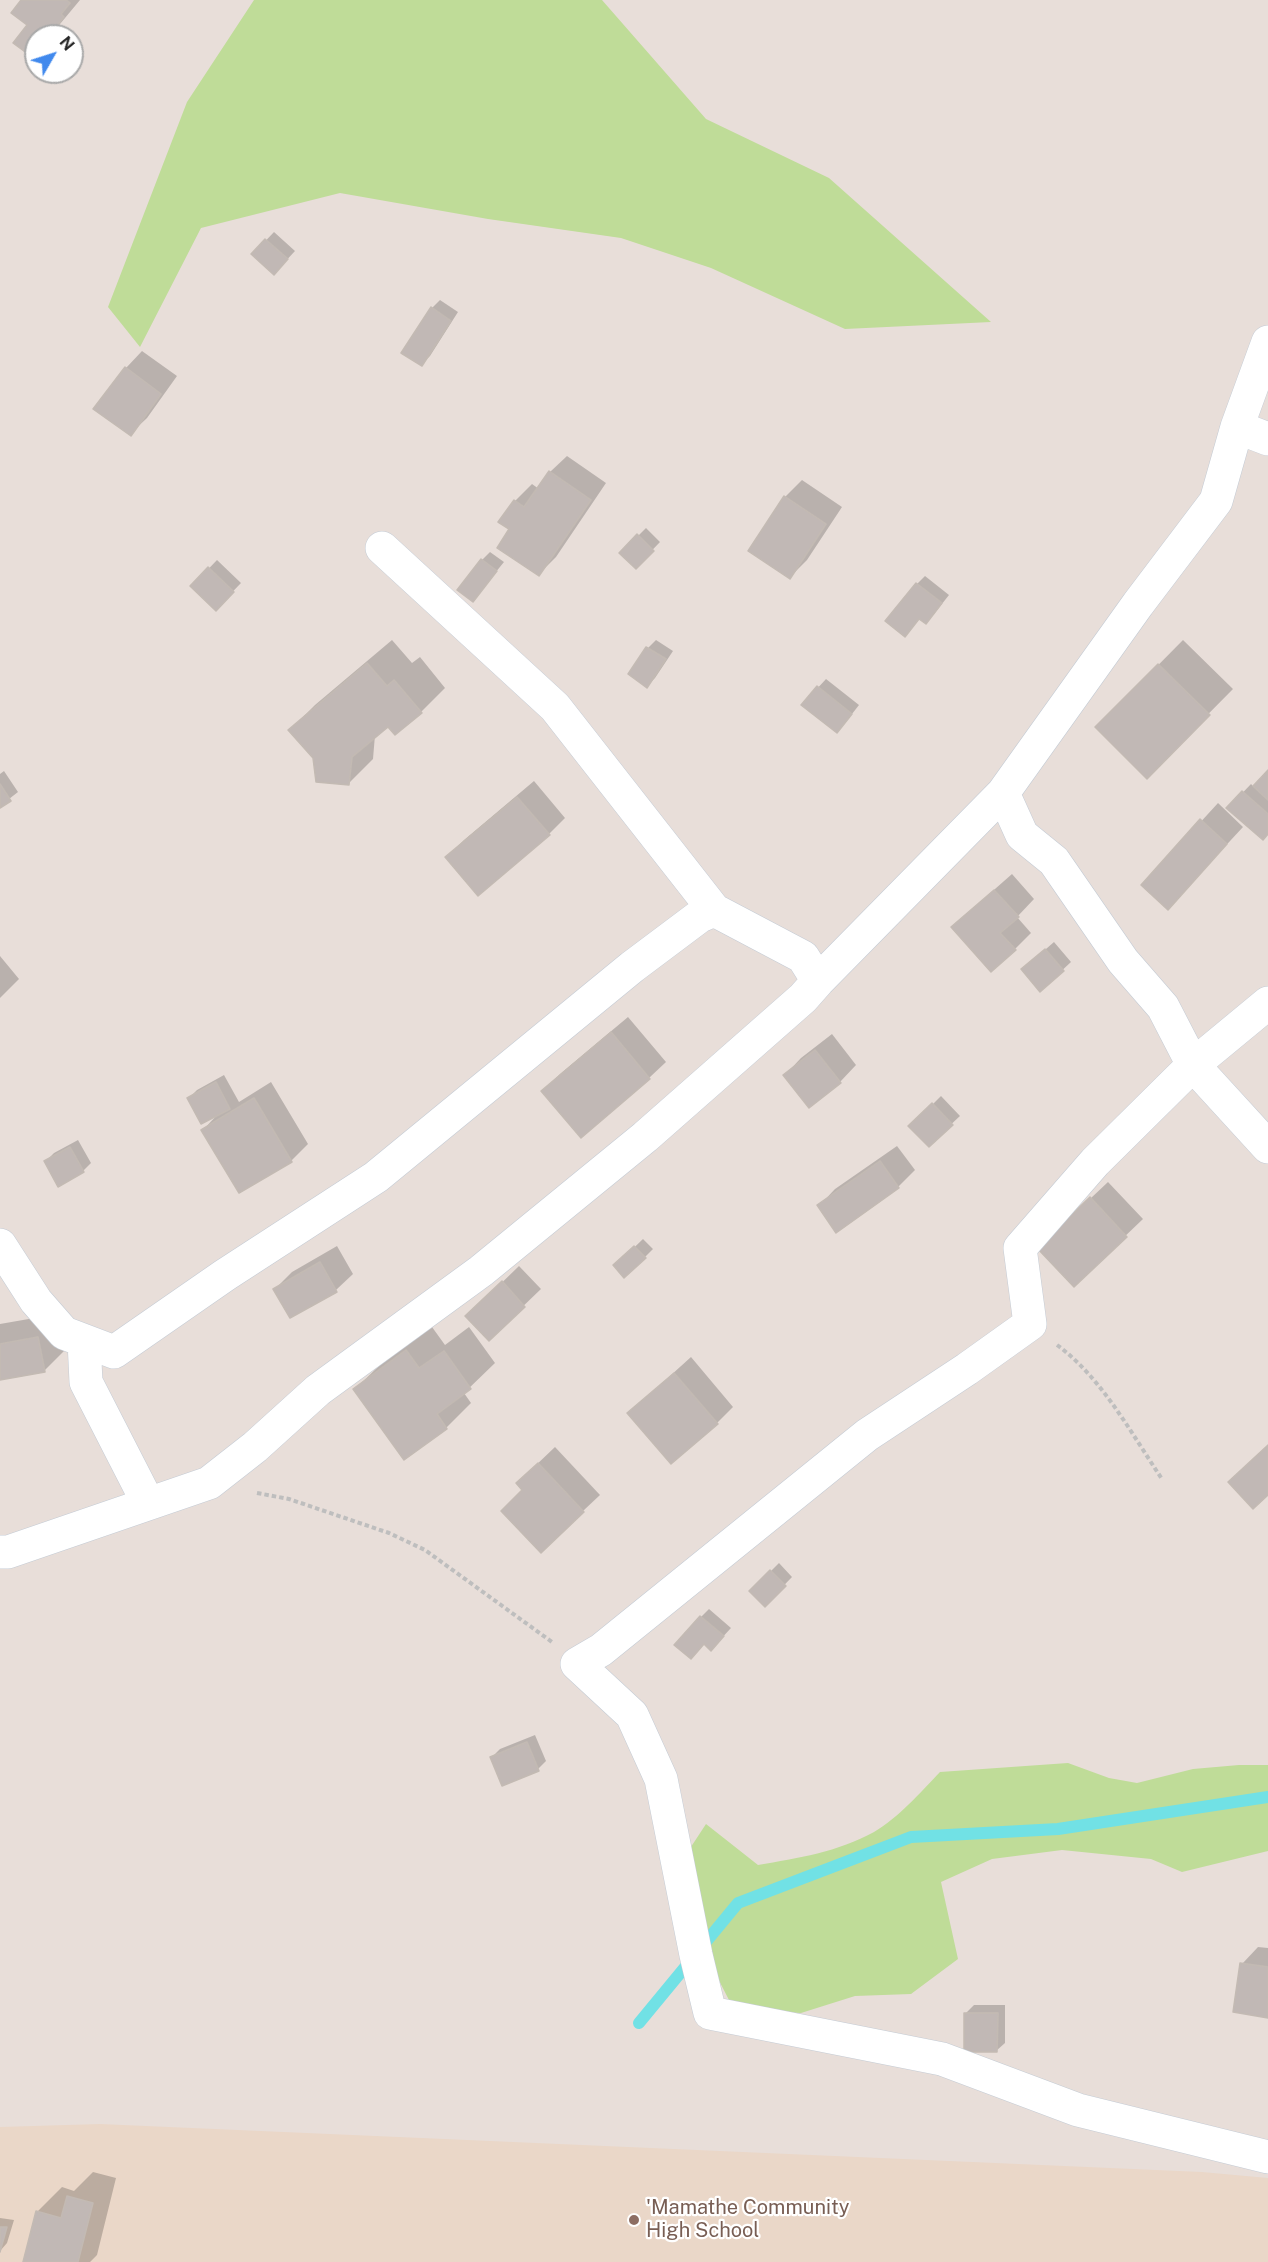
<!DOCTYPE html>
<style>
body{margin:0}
#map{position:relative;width:1268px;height:2262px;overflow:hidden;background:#e8ded9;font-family:"Public Sans",sans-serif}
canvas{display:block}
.north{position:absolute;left:24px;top:24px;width:60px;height:60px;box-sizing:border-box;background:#fff;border:2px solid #a9a9a9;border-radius:50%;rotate:51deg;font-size:16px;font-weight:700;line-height:24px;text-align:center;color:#272727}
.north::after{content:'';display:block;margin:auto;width:21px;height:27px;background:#4189ed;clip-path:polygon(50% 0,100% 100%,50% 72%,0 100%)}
</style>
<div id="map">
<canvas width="1268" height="2262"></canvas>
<div class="north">N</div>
</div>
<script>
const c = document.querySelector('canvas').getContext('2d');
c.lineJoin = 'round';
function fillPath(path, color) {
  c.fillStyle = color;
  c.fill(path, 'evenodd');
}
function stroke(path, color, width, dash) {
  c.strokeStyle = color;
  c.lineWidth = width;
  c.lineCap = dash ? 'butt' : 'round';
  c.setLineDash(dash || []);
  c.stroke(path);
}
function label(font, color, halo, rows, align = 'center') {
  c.font = font + ' "Public Sans",sans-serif';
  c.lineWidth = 4.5;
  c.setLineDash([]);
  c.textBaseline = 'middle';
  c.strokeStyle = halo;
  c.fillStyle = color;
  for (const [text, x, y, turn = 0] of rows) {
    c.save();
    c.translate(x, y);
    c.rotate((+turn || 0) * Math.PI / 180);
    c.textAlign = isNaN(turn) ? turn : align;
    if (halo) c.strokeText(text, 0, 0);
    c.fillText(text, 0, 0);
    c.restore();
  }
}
fillPath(new Path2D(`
 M 100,2124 L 1202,2172 L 1268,2178 L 1268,2262 L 0,2262 L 0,2127 Z`), '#ead7c8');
fillPath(new Path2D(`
 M 254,0 L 602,0 L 706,119 L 829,178 L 991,322 L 845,329 L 711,268 L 621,238 L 488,219 L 340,193 L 201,228 L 140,347 L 108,307 L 187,102 Z
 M 1068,1763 L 1109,1778 L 1137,1783 L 1193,1769 L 1239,1765 L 1268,1765 L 1268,1851 L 1182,1872 L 1151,1859 L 1062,1850 L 992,1859 L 941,1882 L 958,1959 L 911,1994 L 855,1996 L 801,2013 L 779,2012 L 729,2000 L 689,1922 L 685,1856 L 706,1824 L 758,1865 C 798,1858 838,1852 874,1832 C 898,1818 921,1792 940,1772 Z`), '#bfdc98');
fillPath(new Path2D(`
 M 23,0 L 80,0 L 50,36 L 36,36 L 36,51 Z
 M 274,232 L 295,251 L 282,265 L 253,254 Z
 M 440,300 L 458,312 L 430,356 L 422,364 L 432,308 Z
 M 142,351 L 177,376 L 147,418 L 130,434 L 126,368 Z
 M 567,456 L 606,483 L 556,557 L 539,574 L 511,529 L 515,501 L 532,484 L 539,489 L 550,472 Z
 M 802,480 L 842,507 L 807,560 L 790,577 L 785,497 Z
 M 646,528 L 660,542 L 636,567 L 621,553 Z
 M 490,552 L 504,562 L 473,600 L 482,560 Z
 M 217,560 L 241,583 L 216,609 L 192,586 Z
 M 925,576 L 949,595 L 934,614 L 920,618 L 905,635 L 917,584 Z
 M 392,640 L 412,663 L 420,657 L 445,688 L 421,712 L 388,725 L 375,735 L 373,759 L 348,784 L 314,758 L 290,730 L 315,705 Z
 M 656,640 L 673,651 L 655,678 L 647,686 L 630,674 L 648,648 Z
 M 1183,640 L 1233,689 L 1147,776 L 1097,727 Z
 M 826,679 L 859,705 L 845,723 L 803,704 Z
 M 4,771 L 18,792 L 0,806 L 0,774 Z
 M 1268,772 L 1268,833 L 1228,808 L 1251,784 L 1254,787 Z
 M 534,781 L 565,818 L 549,834 L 447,857 L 464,840 Z
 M 1218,803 L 1243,827 L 1168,908 L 1143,885 Z
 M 1012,874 L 1034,899 L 1017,917 L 1031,933 L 1015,949 L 970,911 Z
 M 1054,942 L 1071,962 L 1041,990 L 1031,962 Z
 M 0,956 L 19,979 L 0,998 Z
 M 628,1017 L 666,1062 L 649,1078 L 543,1091 L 560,1074 Z
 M 832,1034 L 856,1065 L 840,1082 L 785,1075 L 801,1058 Z
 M 224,1075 L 239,1102 L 271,1082 L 308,1144 L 291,1161 L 240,1191 L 203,1130 L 218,1114 L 189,1098 L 197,1090 Z
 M 941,1096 L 960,1116 L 929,1145 L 911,1126 Z
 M 78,1140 L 91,1163 L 83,1171 L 46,1161 L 54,1153 Z
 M 897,1146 L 915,1170 L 898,1187 L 819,1206 L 835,1189 Z
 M 1108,1182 L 1143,1219 L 1074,1285 L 1056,1231 Z
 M 643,1239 L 653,1249 L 645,1257 L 615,1266 Z
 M 337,1246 L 353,1274 L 336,1290 L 275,1289 L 292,1272 Z
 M 519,1266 L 541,1289 L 489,1339 L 484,1300 Z
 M 63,1313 L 69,1346 L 44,1371 L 0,1379 L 0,1324 Z
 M 432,1327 L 445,1345 L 469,1327 L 495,1363 L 464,1393 L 471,1403 L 446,1428 L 404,1458 L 355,1389 L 380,1365 Z
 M 691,1357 L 733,1407 L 717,1423 L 629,1413 Z
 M 555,1447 L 600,1495 L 583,1511 L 524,1490 L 534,1467 Z
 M 779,1563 L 792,1577 L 765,1605 L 751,1591 Z
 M 709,1609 L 731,1628 L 719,1641 L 701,1617 Z
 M 535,1735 L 546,1761 L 538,1769 L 492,1757 L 500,1749 Z
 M 1258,1947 L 1268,1948 L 1268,2016 L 1242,1964 Z
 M 974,2005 L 1005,2005 L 1005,2043 L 996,2051 L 966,2013 Z
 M 93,2172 L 116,2178 L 97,2255 L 90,2262 L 25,2262 L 37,2212 L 62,2187 L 74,2191 Z
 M 0,2218 L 14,2220 L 7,2243 L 0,2251 Z`), '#0003');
stroke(new Path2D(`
 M 639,2023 L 738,1903 L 911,1837 L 1058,1829 L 1268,1797`), '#71e1e5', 12);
const building = new Path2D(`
 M 21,0 L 66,0 L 70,3 L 61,14 L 64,17 L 49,36 L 36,36 L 36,52 L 32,57 L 13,43 L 27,25 L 11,13 Z
 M 265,239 L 288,259 L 274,275 L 251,254 Z
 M 431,307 L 451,321 L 422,366 L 401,353 Z
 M 125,367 L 161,394 L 131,436 L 93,409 Z
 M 549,471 L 591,500 L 539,576 L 497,548 L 509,529 L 498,522 L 514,500 L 524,507 Z
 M 784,496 L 826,524 L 790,579 L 748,551 Z
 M 637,534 L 654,551 L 636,569 L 619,553 Z
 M 481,559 L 497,571 L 473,602 L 457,590 Z
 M 208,567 L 234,592 L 216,611 L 190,586 Z
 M 916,583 L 942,603 L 926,624 L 919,619 L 905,637 L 885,621 Z
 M 646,647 L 666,659 L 647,688 L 628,674 Z
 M 367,663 L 387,686 L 394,680 L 422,713 L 395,735 L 388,727 L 352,757 L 349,785 L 316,782 L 313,758 L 288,730 Z
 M 1158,664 L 1210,715 L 1147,779 L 1095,727 Z
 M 817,686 L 852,714 L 837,733 L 801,705 Z
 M 1268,770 L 1268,800 L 1253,786 Z
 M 0,784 L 11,801 L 0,808 Z
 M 1242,791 L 1268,814 L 1268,834 L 1263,840 L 1226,808 Z
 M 517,797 L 550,835 L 478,896 L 445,857 Z
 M 1200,819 L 1227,844 L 1168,910 L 1141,885 Z
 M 994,890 L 1019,917 L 1000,933 L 1016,950 L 991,972 L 951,927 Z
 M 1045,949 L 1064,971 L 1040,992 L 1021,969 Z
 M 611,1032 L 650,1079 L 581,1138 L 541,1091 Z
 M 815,1050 L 841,1083 L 809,1108 L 783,1075 Z
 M 216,1082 L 230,1109 L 201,1124 L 187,1098 Z
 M 254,1098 L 292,1162 L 239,1193 L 201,1130 Z
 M 932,1103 L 953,1125 L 929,1147 L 908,1126 Z
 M 70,1147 L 84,1172 L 58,1187 L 44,1161 Z
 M 880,1161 L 899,1188 L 836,1233 L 817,1205 Z
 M 1090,1197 L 1127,1237 L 1074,1287 L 1037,1248 Z
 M 634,1246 L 646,1258 L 624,1278 L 613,1265 Z
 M 320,1262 L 337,1292 L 290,1318 L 273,1289 Z
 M 502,1281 L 525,1307 L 489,1341 L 465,1316 Z
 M 38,1337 L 45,1372 L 0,1380 L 0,1344 Z
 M 406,1350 L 419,1368 L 444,1351 L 471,1389 L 437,1414 L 447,1429 L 404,1460 L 353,1389 Z
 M 674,1373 L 718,1424 L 671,1464 L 627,1413 Z
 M 1268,1445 L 1268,1495 L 1253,1509 L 1228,1482 Z
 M 538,1463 L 584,1512 L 541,1553 L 501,1511 L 522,1490 L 516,1483 Z
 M 770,1570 L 786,1586 L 765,1607 L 749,1591 Z
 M 700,1616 L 724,1636 L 711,1651 L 704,1644 L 691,1659 L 674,1645 Z
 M 527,1742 L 539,1771 L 502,1786 L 490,1757 Z
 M 1240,1963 L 1268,1967 L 1268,2018 L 1233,2012 Z
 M 964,2013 L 998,2013 L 997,2052 L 964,2052 Z
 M 67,2196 L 93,2203 L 78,2262 L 23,2262 L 36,2211 L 61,2218 Z
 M 0,2227 L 7,2227 L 0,2252 Z`);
fillPath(building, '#c1b8b5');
stroke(building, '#c3bab3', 1.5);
const minor = new Path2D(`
 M 1237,427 L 1268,439
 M 382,548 L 555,707 L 714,910 L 803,957 L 818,981
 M 1003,793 L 1022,835 L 1054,861 L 1123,961 L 1163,1007 L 1193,1065 L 1268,1147
 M 1268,1003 L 1193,1065 L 1095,1162 L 1020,1248 L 1030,1324 L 967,1369 L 867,1435 L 601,1650 L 577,1664 L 632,1715 L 661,1779 L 696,1955 L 710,2013 L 942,2059 L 1078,2110 L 1268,2157
 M 0,1245 L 36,1301 L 64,1333 L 114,1352 L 225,1275 L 376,1177 L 632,967 L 700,916 L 714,910
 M 84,1341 L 86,1382 L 148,1503
 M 0,1552 L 8,1552 L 209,1483 L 255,1447 L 318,1390 L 481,1271 L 645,1137 L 803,998 L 818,981 L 1003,793 L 1138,604 L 1216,501 L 1237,427 L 1268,342`);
stroke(minor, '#c4cbd4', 34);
stroke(new Path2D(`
 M 1057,1345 C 1102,1378 1131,1433 1162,1479
 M 257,1493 L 289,1499 L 389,1533 L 425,1550 L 552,1642`), '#bebebe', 4, [4.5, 3]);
stroke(minor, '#fff', 33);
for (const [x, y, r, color] of [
 [634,2220,6,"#8d6e63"]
]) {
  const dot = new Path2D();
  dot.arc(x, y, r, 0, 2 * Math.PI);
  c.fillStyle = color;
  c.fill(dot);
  stroke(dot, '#fff', 2);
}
label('20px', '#785e54', '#fff', [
 ["'Mamathe Community",646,2208],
 ["High School",646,2231]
], 'left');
</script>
